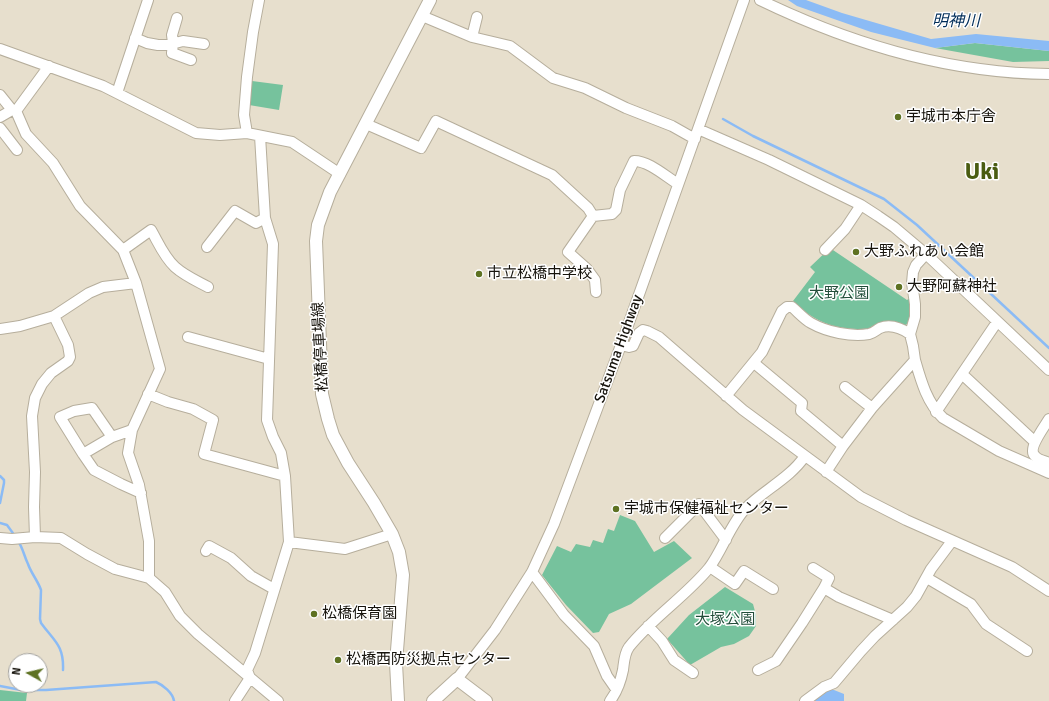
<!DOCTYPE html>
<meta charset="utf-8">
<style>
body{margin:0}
#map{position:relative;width:1049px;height:701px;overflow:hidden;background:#e7dfcd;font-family:Signika,sans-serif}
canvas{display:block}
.north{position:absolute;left:8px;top:653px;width:40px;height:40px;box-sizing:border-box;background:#fff;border:1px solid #a2a19e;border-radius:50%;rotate:278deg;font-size:11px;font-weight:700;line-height:16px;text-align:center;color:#16130c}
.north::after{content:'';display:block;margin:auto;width:14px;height:18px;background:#5e7222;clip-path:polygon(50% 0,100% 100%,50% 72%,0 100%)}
</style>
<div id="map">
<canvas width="1049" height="701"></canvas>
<div class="north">N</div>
</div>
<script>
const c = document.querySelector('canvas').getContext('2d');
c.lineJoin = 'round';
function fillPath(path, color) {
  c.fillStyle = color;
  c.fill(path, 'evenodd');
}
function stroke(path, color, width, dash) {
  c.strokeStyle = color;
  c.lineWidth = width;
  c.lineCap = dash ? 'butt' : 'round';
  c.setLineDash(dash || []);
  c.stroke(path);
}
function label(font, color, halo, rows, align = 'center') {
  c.font = font + ' Signika,"Noto Sans JP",sans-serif';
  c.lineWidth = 3;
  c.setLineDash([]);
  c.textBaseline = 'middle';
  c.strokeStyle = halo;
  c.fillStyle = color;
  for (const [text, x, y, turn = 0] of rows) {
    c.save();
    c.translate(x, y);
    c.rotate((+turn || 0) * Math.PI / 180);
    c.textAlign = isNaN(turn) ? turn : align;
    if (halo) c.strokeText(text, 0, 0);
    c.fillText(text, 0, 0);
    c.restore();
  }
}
fillPath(new Path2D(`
 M 975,43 L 1049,51 L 1049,61 L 1013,62 L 935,48 Z
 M 252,81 L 283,85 L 279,110 L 249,105 Z
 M 830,248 L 907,300 L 911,297 L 912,318 L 905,326 C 859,330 828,336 793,301 L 815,272 L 810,267 Z
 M 620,515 L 635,521 L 654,552 L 674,541 L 692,558 L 631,604 L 609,614 L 599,632 L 593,633 L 566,605 L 542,575 L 557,546 L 571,552 L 576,544 L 590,547 L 593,540 L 603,543 L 608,529 L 614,531 Z
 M 725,587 L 753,604 L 756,615 L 756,626 L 749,636 L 734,644 L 721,647 L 690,665 L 667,639 L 689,615 Z
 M 0,690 L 27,693 L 26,701 L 0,701 Z`), '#76c29d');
fillPath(new Path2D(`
 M 788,0 L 806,0 L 842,13 L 931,39 L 976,34 L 1049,41 L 1049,51 L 975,43 L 935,48 L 871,32 L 797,6 Z
 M 827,689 L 834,690 L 844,694 L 844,701 L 811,701 Z`), '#8bbbf5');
stroke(new Path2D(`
 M 723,119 L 753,136 L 884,199 L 917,225 L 1049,348
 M 0,476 L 4,480 L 4,483 L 0,503
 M 0,523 L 7,525 L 15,536
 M 18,541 C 23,548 24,556 28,564 C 31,573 38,581 41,590 L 40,619 L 41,623 C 54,641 64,645 63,670
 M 0,686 L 21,690 L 46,690 L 156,682 C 163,685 173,693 174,701`), '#8bbbf5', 2.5);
const minor = new Path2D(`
 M 760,0 C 851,44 948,73 1049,74
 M 422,16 L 472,37 L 510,46 L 553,78 L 585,88 L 626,108 L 672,126 L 695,139
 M 177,18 L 172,35 L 173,43 L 172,53 L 191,60
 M 472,37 L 477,17
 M 135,38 L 147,43 L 158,45 L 168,45 L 183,41 L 204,44
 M 0,49 L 103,86 L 196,133 L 220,135 L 247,133 L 292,142 L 340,174
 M 49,66 L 16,111 L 26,134 L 53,163 L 80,206 L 123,250 L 136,283 L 160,369 L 132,430 L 128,453 L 139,485 L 149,541 L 149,578
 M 117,93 L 148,0
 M 0,95 L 12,110 L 16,111
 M 0,117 L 12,110
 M 366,124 L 421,148 L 436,121 L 552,175 L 588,208 L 593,216 L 568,252 L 587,269 L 595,280 L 596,292
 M 0,128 L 17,150
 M 698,129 L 769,160 L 861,205 L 878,216 L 894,227 L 926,254 L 1049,370
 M 247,133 L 244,115 L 247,77 L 253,32 L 259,0
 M 593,216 L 612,214 L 616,210 L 620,190 L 634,161 C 649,161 665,176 678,184
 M 207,247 L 235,211 L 256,223 L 265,218
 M 123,250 L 151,230 C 158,242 164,257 175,267 C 185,276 197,281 208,287
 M 825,250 L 845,229 L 861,205
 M 0,329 L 20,326 L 54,316 L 89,293 L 103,287 L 136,283
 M 188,337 L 269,359
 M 621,345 L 629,347 L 633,346 L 639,333 L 643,330 L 647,331 L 659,337 L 743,410 L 861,497 L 906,520 L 1012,567 L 1049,591
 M 915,360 C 921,381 927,403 943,418 L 999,451 L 1049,473
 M 754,363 L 802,403 L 801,411 L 843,446
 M 962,374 L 1035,442
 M 845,387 L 872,408
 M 148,394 L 168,402 L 193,409 L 213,420 L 204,454 L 285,476
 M 726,396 L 762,352 L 782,311 L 787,307 L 792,307 C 798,312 804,319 811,323 C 827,332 851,337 869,334 C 874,333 876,330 880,328 C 890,324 901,328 910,334
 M 936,412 L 997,322
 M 1049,419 C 1045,426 1027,449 1035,456 C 1038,460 1045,461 1049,463
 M 132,430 L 112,437 L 83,454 L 94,470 L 121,484 L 141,493
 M 83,454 L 60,417 L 74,411 L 92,408 L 112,437
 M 826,472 L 843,446 L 872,408 L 915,360 L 913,346 L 910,334 L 915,317 L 915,304 L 912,283 L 913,272 L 916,265 L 926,254
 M 35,537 L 34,507 L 35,472 L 32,416 L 35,398 L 42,384 L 51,373 L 68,361 L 70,357 L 68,345 L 54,316
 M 0,538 L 12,539 L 35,537 L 61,538 L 87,554 L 115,569 L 149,578 L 165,592 L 180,616 L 198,634 L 278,701
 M 665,538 L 699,504 L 726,540
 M 289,542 L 345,549 L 392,534
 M 206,551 L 209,546 L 231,558 L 251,576 L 274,589
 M 710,567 L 735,584 L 744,571 L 773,589
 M 813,568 L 829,578 L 824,588
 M 532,572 L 564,615 L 594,646 L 607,676 L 616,689
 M 927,578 L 971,604 L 986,624 L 1027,651
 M 648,626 L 662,641 L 674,660 L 693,673
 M 758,670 L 776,661 L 802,623 L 824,588 L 839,597 L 893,620
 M 457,679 L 495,630 L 532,572 L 554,524 L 621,345 L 744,0
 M 235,701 L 250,678 L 247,670 L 255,653 L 289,542 L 285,476 L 281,453 L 273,437 L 267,420 L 273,244 L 265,218 L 260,136
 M 610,701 C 616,693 621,680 623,670 C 624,663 624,654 629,647 C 652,618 686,596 709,568 C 722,551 731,523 746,508 C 764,490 790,478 805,456
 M 805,701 L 824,687 L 834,683 L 861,651 L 875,636 L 907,607 L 916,596 L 931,569 L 952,541`);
const major = new Path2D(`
 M 398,701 L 396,663 L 403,575 L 399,552 L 392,534 L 374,503 L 348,463 L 333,435 L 328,419 L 322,394 L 316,241 L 318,225 L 330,192 L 430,0
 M 433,701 L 457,679 L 486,701`);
stroke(minor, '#b6ae9c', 12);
stroke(major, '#b6ae9c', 14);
stroke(minor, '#fff', 10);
stroke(major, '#fff', 12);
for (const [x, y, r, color] of [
 [898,117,4,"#5e7222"],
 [856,252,4,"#5e7222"],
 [479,274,4,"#5e7222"],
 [899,287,4,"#5e7222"],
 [616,509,4,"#5e7222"],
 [314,614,4,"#5e7222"],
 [338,660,4,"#5e7222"]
]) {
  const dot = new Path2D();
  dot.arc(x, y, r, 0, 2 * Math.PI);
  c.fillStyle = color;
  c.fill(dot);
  stroke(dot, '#fff', 1.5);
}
label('15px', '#16130c', '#fff', [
 ["宇城市本庁舎",906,117],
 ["大野ふれあい会館",864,252],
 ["市立松橋中学校",487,274],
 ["大野阿蘇神社",907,287],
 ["宇城市保健福祉センター",624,509],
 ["松橋保育園",322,614],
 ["松橋西防災拠点センター",346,660]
], 'left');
label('15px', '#224e3a', '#fff', [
 ["大野公園",839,294],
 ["大塚公園",725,620]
]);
label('15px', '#16130c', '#fff', [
 ["松橋停車場線",321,347,-93],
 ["Satsuma Highway",619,349,-70]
]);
label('italic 16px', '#012d59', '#fff', [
 ["明神川",956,22]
]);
label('bold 23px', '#4a5c11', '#fff', [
 ["Uki",982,173]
]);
</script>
